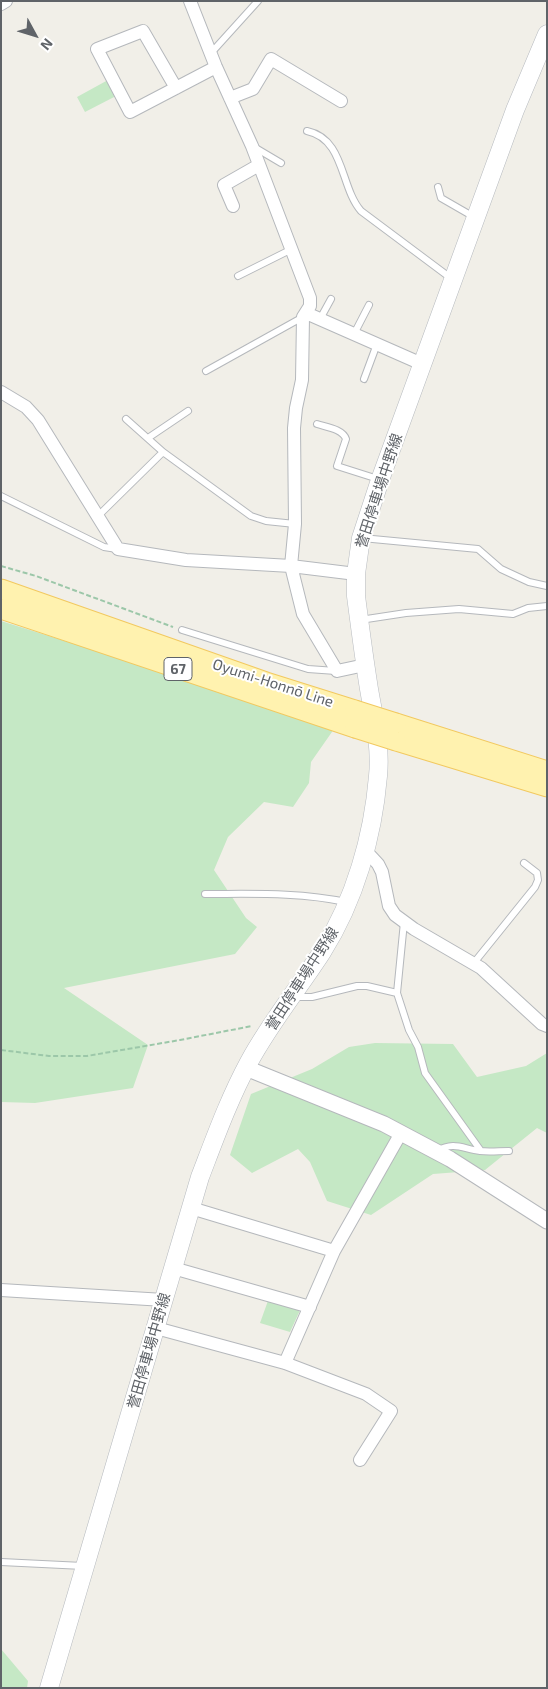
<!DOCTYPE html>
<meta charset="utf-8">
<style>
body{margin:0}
#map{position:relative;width:548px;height:1689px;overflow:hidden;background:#f1efe8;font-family:"Exo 2",sans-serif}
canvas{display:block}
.frame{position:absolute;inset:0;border:2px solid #5f6368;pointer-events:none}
.north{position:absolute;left:10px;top:10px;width:50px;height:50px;-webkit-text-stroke:4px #fff;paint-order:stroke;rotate:129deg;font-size:14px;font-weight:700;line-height:20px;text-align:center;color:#5f6368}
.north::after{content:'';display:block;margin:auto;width:18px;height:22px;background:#5f6368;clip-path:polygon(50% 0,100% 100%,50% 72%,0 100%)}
</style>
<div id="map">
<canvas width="548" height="1689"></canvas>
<div class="frame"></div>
<div class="north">N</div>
</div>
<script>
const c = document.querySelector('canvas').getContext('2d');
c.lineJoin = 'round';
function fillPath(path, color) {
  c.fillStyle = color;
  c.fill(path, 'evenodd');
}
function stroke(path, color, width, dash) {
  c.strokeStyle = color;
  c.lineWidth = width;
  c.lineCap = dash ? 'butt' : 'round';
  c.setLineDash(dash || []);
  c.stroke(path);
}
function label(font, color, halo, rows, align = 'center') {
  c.font = font + ' "Exo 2","Noto Sans JP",sans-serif';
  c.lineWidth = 4;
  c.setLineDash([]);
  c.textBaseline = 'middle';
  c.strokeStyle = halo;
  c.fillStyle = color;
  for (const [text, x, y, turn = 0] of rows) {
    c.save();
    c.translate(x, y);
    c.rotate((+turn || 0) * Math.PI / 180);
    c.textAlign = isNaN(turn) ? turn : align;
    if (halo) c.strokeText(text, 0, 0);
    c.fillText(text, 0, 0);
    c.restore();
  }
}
fillPath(new Path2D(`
 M 108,80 L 116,96 L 85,112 L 77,97 Z
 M 1,621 L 228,692 L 341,719 L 311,762 L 309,783 L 293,807 L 264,802 L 228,837 L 214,870 L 246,918 L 257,927 L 235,954 L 64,988 L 148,1045 L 133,1088 L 35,1103 L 1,1102 Z
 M 375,1043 L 453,1044 L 477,1077 L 526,1066 L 547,1053 L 547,1133 L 537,1128 L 485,1170 L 433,1174 L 371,1215 L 327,1201 L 310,1162 L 298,1149 L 252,1173 L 230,1155 L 251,1094 L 312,1069 L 349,1047 Z
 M 269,1298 L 301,1308 L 290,1332 L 260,1323 Z
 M 1,1649 L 28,1681 L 27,1688 L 1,1688 Z`), '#c5e8c5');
const service = new Path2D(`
 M 211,53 L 258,1
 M 307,131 C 345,139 340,187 361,211 L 452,279
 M 254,147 L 281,163
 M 438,187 L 441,198 L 474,217
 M 238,276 L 292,249
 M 320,319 L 331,299
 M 354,334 L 369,305
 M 206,371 L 303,317
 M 364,379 L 377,344
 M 126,419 L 163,452 L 251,516 L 266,521 L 295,524
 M 317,424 C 326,427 343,429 346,439 L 337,466 L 378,479
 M 148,438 L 188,411
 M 1,496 L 104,547 L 117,549
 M 98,516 L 163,452
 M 362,538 L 478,549 L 501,569 L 529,582 L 547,586
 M 360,620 L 406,613 L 459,609 L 513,614 L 528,608 L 547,606
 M 182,630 L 308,669 L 336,671
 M 205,894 C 253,894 300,892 346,902
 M 404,922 L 397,993 L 409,1030 L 418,1047 L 425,1073 L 481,1151
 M 473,964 L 535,887 L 538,880 L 537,873 L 524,863
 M 295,997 L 312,997 L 357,986 L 367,986 L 397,993
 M 437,1151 C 454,1141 463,1149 480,1151 C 489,1152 499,1151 509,1151
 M 1,1562 L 83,1566`);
const minor = new Path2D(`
 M 190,1 L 216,67 L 252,146 L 310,298 L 310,306 L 303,317 L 302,380 L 296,408 L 294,428 L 295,524 L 291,566 L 303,614 L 337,671 L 365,665
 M 1,4 L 6,1
 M 176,88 L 143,31 L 97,49 L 130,112 L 216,67
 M 230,98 L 253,89 L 271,59 L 341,101
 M 233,206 L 224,185 L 259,165
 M 306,313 L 422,364
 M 1,392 L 26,407 L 38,420 L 118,549 L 186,560 L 291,566 L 356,574
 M 365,850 L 378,864 L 382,872 L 389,906 L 395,915 L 414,929 L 481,968 L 542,1024 L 547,1026
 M 191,1208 L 334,1251
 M 173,1268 L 310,1307
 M 1,1290 L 164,1300
 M 156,1328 L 285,1363 L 366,1394 L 391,1411 L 360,1460
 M 285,1363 L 334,1251 L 401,1133`);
const tertiary = new Path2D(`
 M 246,1068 L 384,1124 L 450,1159 L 547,1221`);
const secondary = new Path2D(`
 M 49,1688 L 200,1177 C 215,1138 229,1099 249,1062 C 270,1023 298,989 322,952 C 355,900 373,836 378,776 C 381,747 374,718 369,689 C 364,658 360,627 356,596 L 356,574 L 361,538 L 380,480 L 515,110 L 547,34`);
const primary = new Path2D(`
 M 1,589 L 266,682 L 355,710
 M 1,609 L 355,728
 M 396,723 L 547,771
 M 396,741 L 547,787`);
stroke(service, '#b5b8bc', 8);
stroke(minor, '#b5b8bc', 14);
stroke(tertiary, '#b5b8bc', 17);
stroke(secondary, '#b6babf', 19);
stroke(primary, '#f2c960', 21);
stroke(new Path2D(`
 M 1,566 L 36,576 L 173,627
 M 1,1050 L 49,1056 L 87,1056 L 180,1040 L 252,1026`), '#9cc7a9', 2, [5, 2.5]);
stroke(service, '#fff', 6);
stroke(minor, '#fff', 12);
stroke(tertiary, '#fff', 15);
stroke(secondary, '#fff', 18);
stroke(primary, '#fff2af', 19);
const primaryBridge = new Path2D(`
 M 355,710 L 396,723
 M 355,728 L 396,741`);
stroke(primaryBridge, '#f2c960', 21, []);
stroke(primaryBridge, '#fff2af', 19);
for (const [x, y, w] of [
 [178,669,28]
]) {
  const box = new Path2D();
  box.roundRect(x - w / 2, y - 11.5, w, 23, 4);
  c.fillStyle = '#fff';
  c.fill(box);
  stroke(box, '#5f6368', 1);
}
label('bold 14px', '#5f6368', null, [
 ["67",178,669]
]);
label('15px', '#5f6368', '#fff', [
 ["誉田停車場中野線",379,491,-72],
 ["Oyumi-Honnō Line",273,683,18],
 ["誉田停車場中野線",302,979,-57],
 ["誉田停車場中野線",149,1351,-74]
]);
</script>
